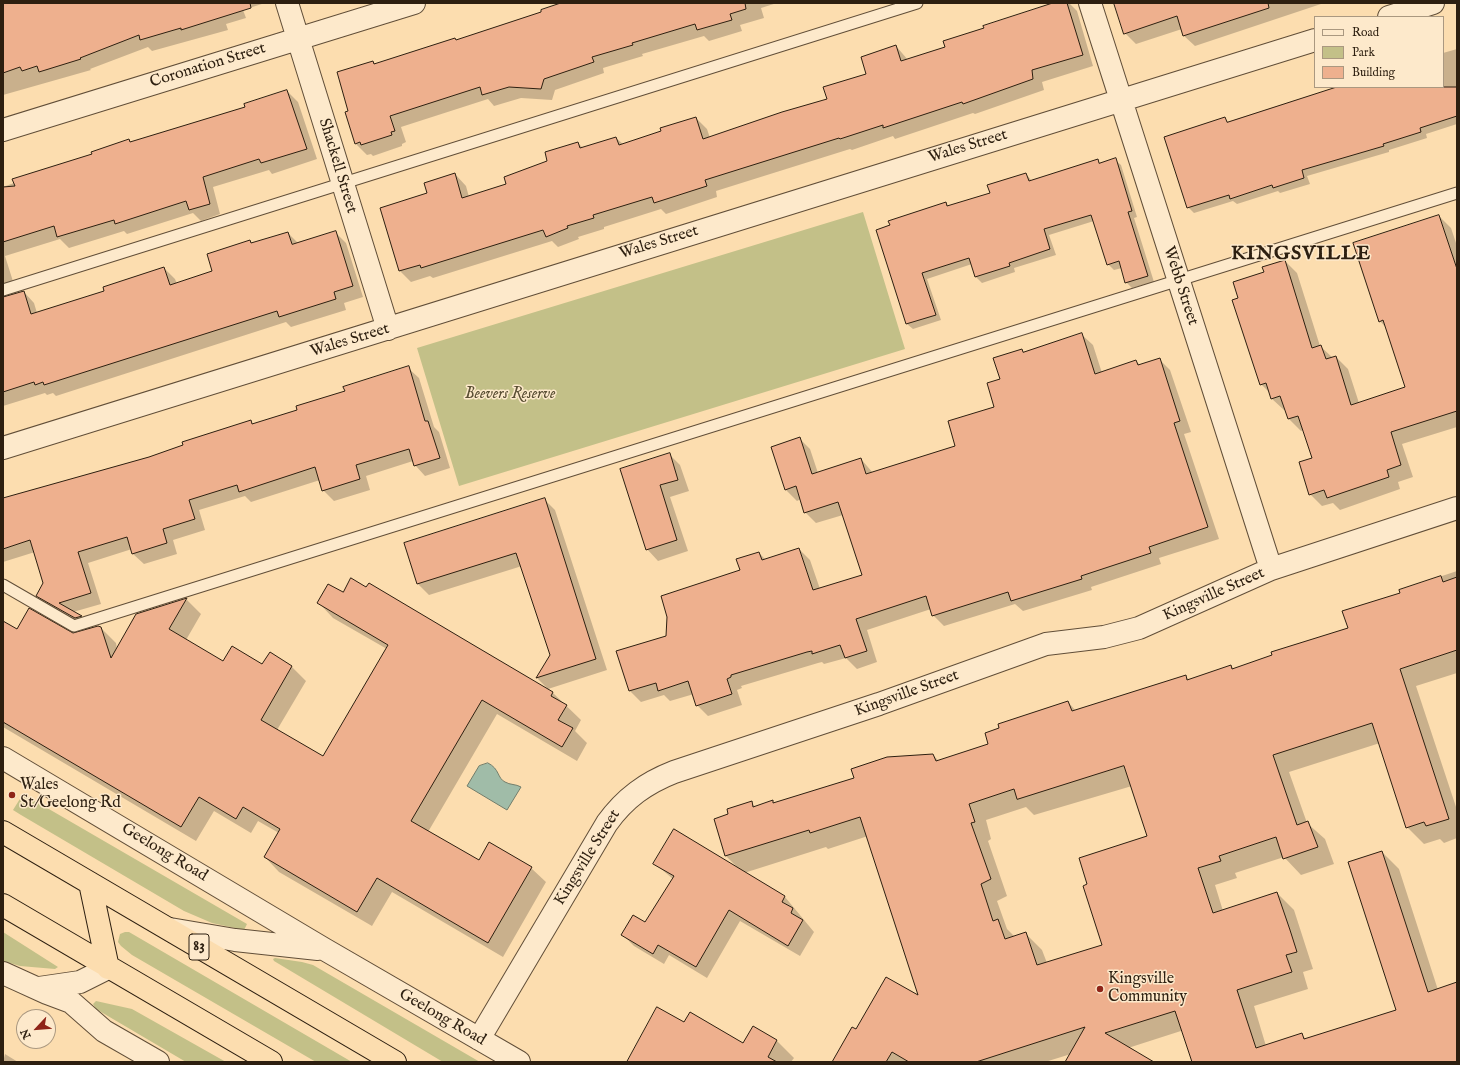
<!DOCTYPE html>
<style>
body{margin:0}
#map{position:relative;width:1460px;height:1065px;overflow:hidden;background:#fcddaf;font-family:"IM FELL English",serif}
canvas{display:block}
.frame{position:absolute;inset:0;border:4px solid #2d1f10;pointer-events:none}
.legend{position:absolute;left:1314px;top:16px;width:130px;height:72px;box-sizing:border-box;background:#fde9cb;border:1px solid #aa9880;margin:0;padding:5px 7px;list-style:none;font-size:12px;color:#2d1f10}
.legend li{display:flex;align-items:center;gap:8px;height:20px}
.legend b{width:20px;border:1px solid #aa9880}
.north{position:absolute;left:16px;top:1009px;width:40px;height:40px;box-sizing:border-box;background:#fde9cb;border:1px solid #aa9880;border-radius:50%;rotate:244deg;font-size:11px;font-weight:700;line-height:16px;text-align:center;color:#2d1f10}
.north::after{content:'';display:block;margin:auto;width:14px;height:18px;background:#8f2418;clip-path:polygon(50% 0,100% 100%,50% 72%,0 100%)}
</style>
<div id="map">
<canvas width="1460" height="1065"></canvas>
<div class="frame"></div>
<ul class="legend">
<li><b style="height:5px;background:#fde9cb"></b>Road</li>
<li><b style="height:11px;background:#c3c088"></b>Park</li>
<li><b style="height:11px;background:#eeb08e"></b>Building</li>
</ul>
<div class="north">N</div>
</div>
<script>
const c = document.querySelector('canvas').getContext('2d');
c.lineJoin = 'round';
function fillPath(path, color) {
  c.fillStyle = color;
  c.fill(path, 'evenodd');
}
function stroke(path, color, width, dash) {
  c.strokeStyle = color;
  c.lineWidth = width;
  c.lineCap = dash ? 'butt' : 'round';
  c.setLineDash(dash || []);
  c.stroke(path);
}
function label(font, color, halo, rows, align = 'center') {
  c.font = font + ' "IM FELL English",serif';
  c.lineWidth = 3;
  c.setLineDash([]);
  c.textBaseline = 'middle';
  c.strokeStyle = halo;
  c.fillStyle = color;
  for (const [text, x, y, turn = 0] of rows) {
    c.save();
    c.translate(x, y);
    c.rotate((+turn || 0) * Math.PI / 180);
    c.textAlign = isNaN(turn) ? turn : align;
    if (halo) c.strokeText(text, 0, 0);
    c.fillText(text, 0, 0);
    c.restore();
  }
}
fillPath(new Path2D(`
 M 863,212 L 905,349 L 459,486 L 417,348 Z
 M 23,794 L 247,924 L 244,930 L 212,923 L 184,911 L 21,815 L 13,810 Z
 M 3,932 L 58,967 L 55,969 L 20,966 L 3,961 Z
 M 125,932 L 129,932 L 352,1062 L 316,1062 L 132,955 L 121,946 L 118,942 L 120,934 Z
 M 275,958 L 302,962 L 313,965 L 480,1062 L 443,1062 L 274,961 L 273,959 Z
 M 96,1001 L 132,1009 L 226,1062 L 186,1062 L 96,1009 L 93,1004 Z`), '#c3c088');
const water = new Path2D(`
 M 488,763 C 500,769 497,778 505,782 C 510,785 516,784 521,787 L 507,810 L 467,786 L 479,766 Z`);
fillPath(water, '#a0bca8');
stroke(water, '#727d6b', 1);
fillPath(new Path2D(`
 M 14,3 L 265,3 L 243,10 L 246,18 L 226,24 L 228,30 L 152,51 L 148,47 L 90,69 L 91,70 L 3,95 L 3,6 Z
 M 565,3 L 777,3 L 761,8 L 764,18 L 740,25 L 742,31 L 709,41 L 704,36 L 642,54 L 643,56 L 603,68 L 604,73 L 555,90 L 552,100 L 521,98 L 494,106 L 488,99 L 401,127 L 406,142 L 402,144 L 402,146 L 373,156 L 371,154 L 367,155 L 356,144 L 350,111 L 373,62 L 376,64 L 457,41 L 543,13 Z
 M 1056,3 L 1069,3 L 1077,11 L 1093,66 L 1042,82 L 1044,90 L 975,114 L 973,113 L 895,139 L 893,136 L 852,150 L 850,149 L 716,191 L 717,197 L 666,214 L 661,209 L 604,227 L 604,229 L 578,237 L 579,239 L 558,247 L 552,241 L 433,278 L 430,276 L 411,282 L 400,271 L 429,193 L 455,174 L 466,186 L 469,197 L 508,185 L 578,143 L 583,148 L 616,138 L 623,144 L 662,132 L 696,118 L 707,129 L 710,138 L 828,100 L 867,74 L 896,46 L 908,60 L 946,47 L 985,29 Z
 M 1115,3 L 1324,3 L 1195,46 L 1183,35 L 1182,29 L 1136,44 L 1125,33 Z
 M 1457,49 L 1457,124 L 1426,134 L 1427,138 L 1389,150 L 1389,152 L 1307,176 L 1310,184 L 1280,193 L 1278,191 L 1237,204 L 1233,201 L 1194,213 L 1188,207 L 1225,118 L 1229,123 L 1341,87 L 1443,87 L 1443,53 Z
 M 287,91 L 298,102 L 317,159 L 272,174 L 269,170 L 213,187 L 220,214 L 201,221 L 193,213 L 127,234 L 124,231 L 69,248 L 60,239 L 5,256 L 17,294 L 24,292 L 34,303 L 37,313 L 106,292 L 164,268 L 175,279 L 177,284 L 214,272 L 250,241 L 253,244 L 288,233 L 298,243 L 335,232 L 346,243 L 363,297 L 344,303 L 346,310 L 291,327 L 286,322 L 56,396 L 53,393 L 47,395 L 45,393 L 3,406 L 3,187 L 129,141 L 131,143 L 246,107 Z
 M 1097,160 L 1101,164 L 1115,160 L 1121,165 L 1137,217 L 1134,218 L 1154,282 L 1132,288 L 1126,282 L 1122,268 L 1114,270 L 1108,264 L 1094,221 L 1049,235 L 1056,255 L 1014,268 L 1015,272 L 982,283 L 976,277 L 972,264 L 927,279 L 941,320 L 913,329 L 907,324 L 877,230 L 946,203 L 949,207 L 991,193 L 1026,174 L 1032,181 Z
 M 1439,216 L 1451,228 L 1457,246 L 1457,427 L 1402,444 L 1413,477 L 1398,482 L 1400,489 L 1340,510 L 1333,503 L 1322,506 L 1310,494 L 1313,458 L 1304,430 L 1301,431 L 1289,419 L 1286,410 L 1284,410 L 1271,398 L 1270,393 L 1261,384 L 1240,299 L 1265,273 L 1285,261 L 1297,273 L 1320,346 L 1333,358 L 1336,357 L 1348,369 L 1359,403 L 1406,388 L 1387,329 L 1380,321 Z
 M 1081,334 L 1093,345 L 1102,373 L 1136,361 L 1140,365 L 1159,359 L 1170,370 L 1191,432 L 1184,434 L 1219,539 L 1159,558 L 1161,564 L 1091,587 L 1092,590 L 1023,611 L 1015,604 L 944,626 L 933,615 L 931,609 L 867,630 L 877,662 L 857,669 L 846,658 L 824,664 L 822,662 L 818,663 L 741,686 L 742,688 L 737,690 L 742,705 L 708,716 L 697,705 L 694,694 L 670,701 L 664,695 L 641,702 L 630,691 L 618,652 L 667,636 L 741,571 L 759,553 L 766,560 L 799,549 L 810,560 L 820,589 L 863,575 L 843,515 L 816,523 L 805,512 L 801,499 L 797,501 L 785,489 L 799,438 L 810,449 L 818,473 L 861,459 L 873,473 L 957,446 L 995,407 L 1001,380 L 1022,350 L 1025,353 Z
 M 408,368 L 419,378 L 434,427 L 439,432 L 450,468 L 425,476 L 415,465 L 413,461 L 366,476 L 370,490 L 334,501 L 323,490 L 320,480 L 251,502 L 245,496 L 199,510 L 205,530 L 173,540 L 177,554 L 144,564 L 133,554 L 132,549 L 88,563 L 101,604 L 73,612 L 81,617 L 93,628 L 101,628 L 116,643 L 117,649 L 137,615 L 187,600 L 201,614 L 186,640 L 223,663 L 263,666 L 270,654 L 292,667 L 306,681 L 277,730 L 324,757 L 387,649 L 333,618 L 319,603 L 343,594 L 367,588 L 369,585 L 553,693 L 581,720 L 575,731 L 587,743 L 577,761 L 497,714 L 428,832 L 479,862 L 531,868 L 546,882 L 503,957 L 392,892 L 372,926 L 279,872 L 265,857 L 279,833 L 258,821 L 251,833 L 214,811 L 196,841 L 3,727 L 3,622 L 18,630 L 73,634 L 88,630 L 48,607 L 37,596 L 44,583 L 35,552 L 3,562 L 3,499 L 149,457 L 250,422 L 254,425 L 299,411 Z
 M 669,454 L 680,465 L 689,491 L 670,497 L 688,551 L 658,561 L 647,549 L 621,470 Z
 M 544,499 L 555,510 L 607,670 L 548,689 L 537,678 L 551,655 L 522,566 L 429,595 L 418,584 L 405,543 Z
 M 1457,571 L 1457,673 L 1416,686 L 1457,810 L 1457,838 L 1444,843 L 1440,839 L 1424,844 L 1407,827 L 1380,743 L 1289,772 L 1307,823 L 1325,839 L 1334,864 L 1301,875 L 1284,857 L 1235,873 L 1237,878 L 1215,885 L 1223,911 L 1277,893 L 1294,910 L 1313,969 L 1303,972 L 1308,989 L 1254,1006 L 1266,1046 L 1302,1035 L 1307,1040 L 1398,1010 L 1382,852 L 1399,869 L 1438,990 L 1457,984 L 1457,1062 L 1195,1062 L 1184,1030 L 1128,1048 L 1152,1062 L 1066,1062 L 1071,1054 L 1045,1062 L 833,1062 L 856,1030 L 920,997 L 868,836 L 828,849 L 826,847 L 744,873 L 785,897 L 814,932 L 800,956 L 740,921 L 707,978 L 669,955 L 664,964 L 634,946 L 623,935 L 646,923 L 673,879 L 654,863 L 740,870 L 726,856 L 715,819 L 730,815 L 751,803 L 756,807 L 772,802 L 774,803 L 933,755 L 939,761 L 989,744 L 1068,702 L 1076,711 L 1185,676 L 1190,680 L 1231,666 L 1234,669 L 1349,629 L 1401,593 L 1400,590 ZM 1132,786 L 1148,837 L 1103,945 L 1047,963 L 1042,950 L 1025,933 L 1015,937 L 1007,929 L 997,901 L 1007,896 L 988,841 L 991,839 L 986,820 L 1026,807 L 1034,815 Z
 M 685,1024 L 744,1044 L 753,1027 L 777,1041 L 794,1058 L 791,1062 L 628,1062 Z
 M 5,1054 L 18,1062 L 3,1062 Z`), '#0003');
const building = new Path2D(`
 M 3,3 L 250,3 L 251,8 L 181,30 L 181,28 L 140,40 L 139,35 L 80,58 L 81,59 L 39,72 L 37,66 L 22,71 L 20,67 L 3,73 Z
 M 561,3 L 745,3 L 746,9 L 730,14 L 732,20 L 697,30 L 695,24 L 632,43 L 633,45 L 592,57 L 594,62 L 544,79 L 541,89 L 509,87 L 482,95 L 480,87 L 390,116 L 395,131 L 391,132 L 392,135 L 361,145 L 360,142 L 355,144 L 345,112 L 348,111 L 337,72 L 373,61 L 374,64 L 455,38 L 456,40 L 541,12 L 541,10 Z
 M 1053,3 L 1067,3 L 1083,55 L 1032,70 L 1033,79 L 963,104 L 962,102 L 883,128 L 883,125 L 840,139 L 839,138 L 705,180 L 707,186 L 654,203 L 652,197 L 593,215 L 594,218 L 567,226 L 568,228 L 546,237 L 543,230 L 421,268 L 420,265 L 399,271 L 380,208 L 427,193 L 424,183 L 455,173 L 462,198 L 506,184 L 504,177 L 547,161 L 545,152 L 578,142 L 580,148 L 616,137 L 619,145 L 661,131 L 660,128 L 696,117 L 703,139 L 782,112 L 827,99 L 823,87 L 866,74 L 861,57 L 896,45 L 901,61 L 945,47 L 943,41 L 984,28 L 983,26 Z
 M 1114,3 L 1268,3 L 1269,8 L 1183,36 L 1177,16 L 1124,34 Z
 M 1337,87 L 1457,87 L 1457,116 L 1420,128 L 1421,132 L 1383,144 L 1384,146 L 1302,170 L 1304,178 L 1273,188 L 1272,185 L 1230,199 L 1229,195 L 1187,208 L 1164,137 L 1225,117 L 1227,122 Z
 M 287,90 L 307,149 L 261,163 L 259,159 L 203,177 L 210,204 L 189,210 L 186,201 L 115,224 L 114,220 L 57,237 L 54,226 L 3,242 L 3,187 L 15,186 L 12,179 L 92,154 L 91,152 L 129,139 L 130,142 L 245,107 L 244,104 Z
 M 1116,158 L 1132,211 L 1128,212 L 1148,276 L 1125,283 L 1119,261 L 1107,265 L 1091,215 L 1044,229 L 1050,249 L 1009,263 L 1010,266 L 975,277 L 969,258 L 922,273 L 936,315 L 906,324 L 876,230 L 890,225 L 888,221 L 946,202 L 947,206 L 990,193 L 987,185 L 1026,173 L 1029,181 L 1098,159 L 1099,163 Z
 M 1439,215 L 1457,269 L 1457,411 L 1391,432 L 1401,465 L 1387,470 L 1389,477 L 1327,498 L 1324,490 L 1309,495 L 1299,462 L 1312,458 L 1298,416 L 1288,419 L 1280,396 L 1271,399 L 1266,383 L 1260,385 L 1232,300 L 1238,298 L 1233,282 L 1264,272 L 1262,267 L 1285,260 L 1312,348 L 1321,345 L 1326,359 L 1336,356 L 1351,405 L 1405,387 L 1383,320 L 1379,322 L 1353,243 Z
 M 336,231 L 353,286 L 334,292 L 336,299 L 279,317 L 277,311 L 44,385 L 43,382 L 35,385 L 34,382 L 3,392 L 3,297 L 24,291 L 31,314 L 104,291 L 103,287 L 164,267 L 170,285 L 212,271 L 207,254 L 250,240 L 251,243 L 288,232 L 292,244 Z
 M 1082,333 L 1095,374 L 1136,360 L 1138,365 L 1160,358 L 1180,421 L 1174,423 L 1208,527 L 1149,547 L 1151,553 L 1081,576 L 1082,579 L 1011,601 L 1008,592 L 932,616 L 926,596 L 856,619 L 867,651 L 845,658 L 840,645 L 812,654 L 812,651 L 807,652 L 731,675 L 731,677 L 727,679 L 732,694 L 696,706 L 688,681 L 658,691 L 656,683 L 629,691 L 616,651 L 666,636 L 667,617 L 661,596 L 740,570 L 736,559 L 759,552 L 762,560 L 799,548 L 813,590 L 862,575 L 838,502 L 804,513 L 796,486 L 785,490 L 771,447 L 800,437 L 812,474 L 861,458 L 866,474 L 955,446 L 948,421 L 994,407 L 987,383 L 1000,379 L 993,358 L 1022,349 L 1023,352 Z
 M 409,366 L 425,421 L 428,421 L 440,458 L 414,466 L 409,449 L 356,465 L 360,479 L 322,491 L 315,467 L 239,492 L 237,485 L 189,500 L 195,519 L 163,529 L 167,543 L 132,554 L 127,537 L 78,552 L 91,593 L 59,603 L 82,616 L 75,618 L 36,596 L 43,583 L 30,540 L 3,549 L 3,498 L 149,457 L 183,445 L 182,442 L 251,420 L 252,424 L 297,410 L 296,406 L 345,391 L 343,387 Z
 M 670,453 L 678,480 L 660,485 L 677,540 L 646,550 L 620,469 Z
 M 545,498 L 596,659 L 536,678 L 550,655 L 516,553 L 417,584 L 404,543 Z
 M 1441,576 L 1443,582 L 1457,577 L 1457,650 L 1400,669 L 1449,819 L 1426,826 L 1424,822 L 1406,828 L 1372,723 L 1273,755 L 1297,825 L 1308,821 L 1318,847 L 1283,859 L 1276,837 L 1219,856 L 1221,861 L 1198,868 L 1213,913 L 1277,892 L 1290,930 L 1297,952 L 1286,955 L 1292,972 L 1237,990 L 1256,1048 L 1302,1033 L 1304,1039 L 1396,1010 L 1348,862 L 1382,851 L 1428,992 L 1457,982 L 1457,1062 L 1192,1062 L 1175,1011 L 1105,1033 L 1154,1062 L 1065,1062 L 1085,1027 L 976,1062 L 909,1062 L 892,1052 L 886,1062 L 832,1062 L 852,1027 L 856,1029 L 886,977 L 918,995 L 860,817 L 810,833 L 809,830 L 725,856 L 714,819 L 728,814 L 727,809 L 752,801 L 753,807 L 773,800 L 773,803 L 854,778 L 851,769 L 887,757 L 933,754 L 936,761 L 988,744 L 985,733 L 999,728 L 998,724 L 1068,701 L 1072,711 L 1186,675 L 1187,680 L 1231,665 L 1232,669 L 1272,655 L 1271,652 L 1348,628 L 1342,611 L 1400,593 L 1399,590 ZM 1124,766 L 1147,836 L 1079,858 L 1087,884 L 1083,886 L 1102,945 L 1037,965 L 1026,932 L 1005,939 L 998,919 L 993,921 L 981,884 L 991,879 L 971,823 L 975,822 L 969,804 L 1014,789 L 1017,799 Z
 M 351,578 L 366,587 L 369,583 L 470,643 L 553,692 L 551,696 L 567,705 L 558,720 L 573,728 L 562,747 L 482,700 L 411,821 L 479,860 L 489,842 L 532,867 L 488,943 L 377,878 L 357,912 L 264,857 L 280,829 L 243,807 L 236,819 L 199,797 L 181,827 L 3,722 L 3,621 L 17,629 L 29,608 L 73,633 L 98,626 L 101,627 L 111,658 L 136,614 L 187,598 L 169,629 L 223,661 L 232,646 L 262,664 L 270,652 L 292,666 L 261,720 L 323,756 L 388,645 L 317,603 L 328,584 L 343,592 Z
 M 674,829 L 785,896 L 782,902 L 793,908 L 791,913 L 803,920 L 788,946 L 729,910 L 696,967 L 658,945 L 653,954 L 621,935 L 633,915 L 645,922 L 674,876 L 653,864 Z
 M 657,1007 L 684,1022 L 690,1012 L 743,1043 L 753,1026 L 777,1040 L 768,1057 L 777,1062 L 627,1062 Z`);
fillPath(building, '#eeb08e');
stroke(building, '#2d1f10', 1);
const lane = new Path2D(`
 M 3,290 L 917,3
 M 3,585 L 74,626 L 1457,193`);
const street = new Path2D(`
 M 287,3 L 388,329
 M 1090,3 L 1271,569
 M 1389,17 L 1433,3
 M 3,130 L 414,3
 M 3,448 L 1315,40
 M 3,758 L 324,949 L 519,1062
 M 170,929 L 235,940 L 318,949
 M 3,973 L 47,993 L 71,1002 L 104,1031 L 158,1062
 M 39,988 L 80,982 L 108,968
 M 479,1039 L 607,823 C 625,798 646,783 674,772 L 879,704 L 1046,644 L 1104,637 L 1139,628 L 1271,569 L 1457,508`);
const highway = new Path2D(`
 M 3,832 L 395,1062
 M 90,883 L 108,968
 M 3,905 L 271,1062`);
stroke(lane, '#614e38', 13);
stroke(street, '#614e38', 24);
stroke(highway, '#2d1f10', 24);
stroke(lane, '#fde9cb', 11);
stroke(street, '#fde9cb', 22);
stroke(highway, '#fcddaf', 22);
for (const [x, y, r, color] of [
 [12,795,4,"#8f2418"],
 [1100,989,4,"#8f2418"]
]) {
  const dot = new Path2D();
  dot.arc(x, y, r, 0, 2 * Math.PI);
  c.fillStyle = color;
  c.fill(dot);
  stroke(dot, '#fde9cb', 1.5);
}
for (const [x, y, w] of [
 [199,947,20]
]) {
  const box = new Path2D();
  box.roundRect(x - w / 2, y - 13, w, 26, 3);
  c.fillStyle = '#fde9cb';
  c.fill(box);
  stroke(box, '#2d1f10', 1);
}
label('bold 15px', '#2d1f10', null, [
 ["83",199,947]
]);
label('16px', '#2d1f10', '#fde9cb', [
 ["Coronation Street",208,66,-17],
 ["Wales Street",968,147,-17],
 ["Shackell Street",337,166,73],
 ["Wales Street",659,243,-17],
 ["Webb Street",1180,286,72],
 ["Wales Street",350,341,-17],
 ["Kingsville Street",1214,595,-24],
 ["Kingsville Street",907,694,-20],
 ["Geelong Road",164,853,31],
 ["Kingsville Street",588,858,-58],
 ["Geelong Road",442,1018,30]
]);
label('italic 16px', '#5a4f34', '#fde9cb', [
 ["Beevers Reserve",510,395]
]);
label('16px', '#2d1f10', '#fde9cb', [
 ["Wales",20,786],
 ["St/Geelong Rd",20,804],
 ["Kingsville",1108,980],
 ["Community",1108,998]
], 'left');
c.letterSpacing = '1px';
label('bold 20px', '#2d1f10', '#fde9cb', [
 ["KINGSVILLE",1301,255]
]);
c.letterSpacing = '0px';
</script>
